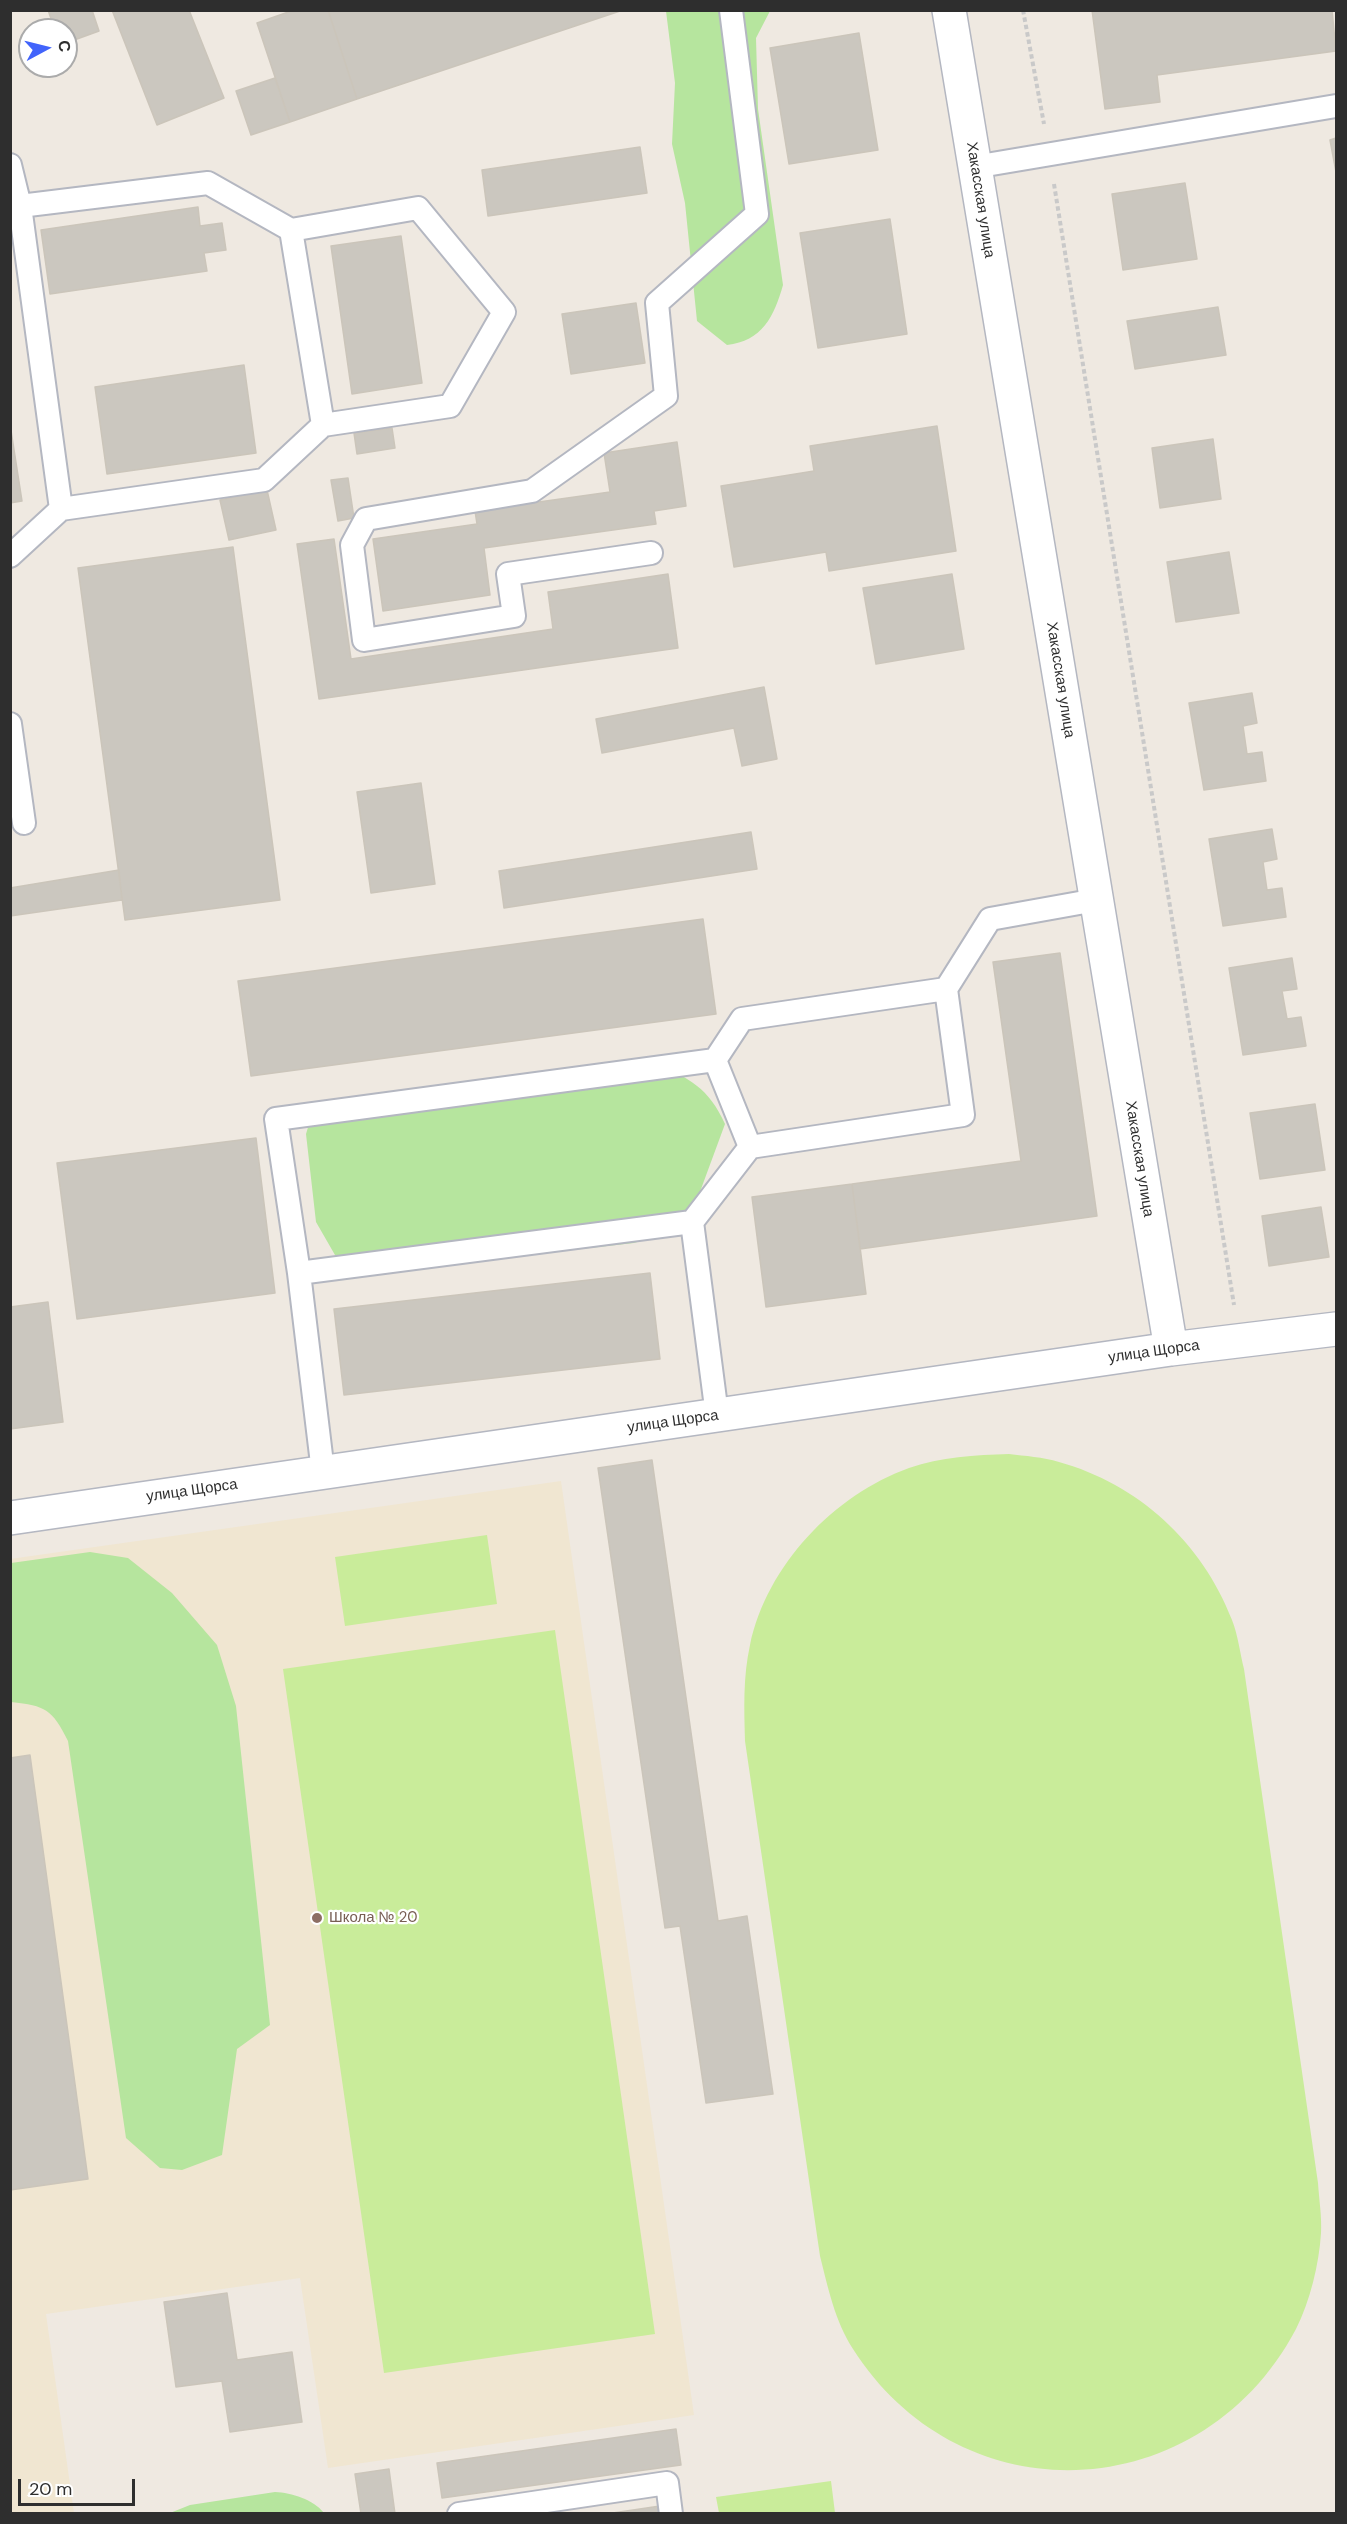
<!DOCTYPE html>
<meta charset="utf-8">
<style>
body{margin:0}
#map{position:relative;width:1347px;height:2524px;overflow:hidden;background:#efe9e1;font-family:"DM Sans",sans-serif}
canvas{display:block}
.frame{position:absolute;inset:0;border:12px solid #2e2e2e;pointer-events:none}
.north{position:absolute;left:18px;top:18px;width:60px;height:60px;box-sizing:border-box;background:#fff;border:2px solid #ababab;border-radius:50%;rotate:83deg;font-size:16px;font-weight:700;line-height:24px;text-align:center;color:#2e2e2e}
.north::after{content:'';display:block;margin:auto;width:21px;height:27px;background:#4264fb;clip-path:polygon(50% 0,100% 100%,50% 72%,0 100%)}
.scale{position:absolute;left:18px;top:2479px;width:117px;height:27px;box-sizing:border-box;border:3px solid #2e2e2e;border-top:0;padding-left:8px;font-size:18px;line-height:21px;white-space:nowrap;color:#2e2e2e;-webkit-text-stroke:4px #fff;paint-order:stroke}
</style>
<div id="map">
<canvas width="1347" height="2524"></canvas>
<div class="frame"></div>
<div class="north">С</div>
<div class="scale">20 m</div>
</div>
<script>
const c = document.querySelector('canvas').getContext('2d');
c.lineJoin = 'round';
function fillPath(path, color) {
  c.fillStyle = color;
  c.fill(path, 'evenodd');
}
function stroke(path, color, width, dash) {
  c.strokeStyle = color;
  c.lineWidth = width;
  c.lineCap = dash ? 'butt' : 'round';
  c.setLineDash(dash || []);
  c.stroke(path);
}
function label(font, color, halo, rows, align = 'center') {
  c.font = font + ' "DM Sans",sans-serif';
  c.lineWidth = 4.5;
  c.setLineDash([]);
  c.textBaseline = 'middle';
  c.strokeStyle = halo;
  c.fillStyle = color;
  for (const [text, x, y, turn = 0] of rows) {
    c.save();
    c.translate(x, y);
    c.rotate((+turn || 0) * Math.PI / 180);
    c.textAlign = isNaN(turn) ? turn : align;
    if (halo) c.strokeText(text, 0, 0);
    c.fillText(text, 0, 0);
    c.restore();
  }
}
fillPath(new Path2D(`
 M 561,1481 L 694,2415 L 328,2468 L 300,2278 L 46,2314 L 74,2513 L 11,2513 L 10,1559 Z`), '#f0e6d1');
fillPath(new Path2D(`
 M 666,11 L 770,11 L 756,38 L 758,109 L 783,285 C 774,317 762,341 727,345 L 697,321 L 685,203 L 672,144 L 675,83 Z
 M 655,1063 C 689,1078 709,1088 725,1124 L 694,1208 L 668,1232 L 634,1243 L 385,1271 L 350,1264 L 335,1255 L 316,1222 L 306,1134 L 312,1114 Z
 M 90,1552 L 128,1558 L 172,1593 L 217,1645 L 236,1706 L 270,2025 L 237,2049 L 222,2155 L 182,2170 L 160,2168 L 126,2138 L 68,1741 C 52,1709 46,1706 11,1702 L 11,1563 Z
 M 275,2492 C 292,2493 313,2499 324,2513 L 170,2513 L 190,2505 Z`), '#b6e59e');
fillPath(new Path2D(`
 M 1009,1454 C 1025,1456 1043,1457 1059,1462 C 1138,1484 1202,1542 1232,1620 C 1238,1635 1240,1653 1244,1669 L 1318,2183 C 1319,2199 1322,2217 1321,2233 C 1319,2265 1310,2301 1296,2329 C 1202,2507 962,2520 853,2349 C 835,2321 828,2288 820,2256 L 745,1741 C 744,1708 743,1677 750,1645 C 767,1565 834,1495 909,1468 C 941,1457 975,1455 1009,1454 Z
 M 487,1535 L 497,1604 L 345,1626 L 335,1557 Z
 M 555,1630 L 655,2334 L 384,2373 L 283,1669 Z
 M 831,2481 L 835,2513 L 719,2513 L 716,2497 Z`), '#c9ec9a');
const building = new Path2D(`
 M 48,10 L 92,10 L 99,31 L 66,43 L 66,30 L 55,30 Z
 M 112,10 L 189,10 L 224,98 L 157,125 Z
 M 294,10 L 328,10 L 357,99 L 290,122 L 257,23 Z
 M 328,10 L 623,10 L 357,99 Z
 M 1092,10 L 1332,10 L 1336,51 L 1157,75 L 1160,102 L 1105,109 Z
 M 859,33 L 878,150 L 789,164 L 770,48 Z
 M 275,78 L 290,122 L 251,135 L 236,91 Z
 M 1336,138 L 1336,172 L 1330,140 Z
 M 640,147 L 647,193 L 488,216 L 482,170 Z
 M 1185,183 L 1197,259 L 1123,270 L 1112,194 Z
 M 198,207 L 200,226 L 222,223 L 226,250 L 204,253 L 207,271 L 50,294 L 41,230 Z
 M 890,219 L 907,334 L 818,348 L 800,233 Z
 M 401,236 L 422,383 L 352,394 L 331,246 Z
 M 636,303 L 645,363 L 571,374 L 562,314 Z
 M 1218,307 L 1226,355 L 1135,369 L 1127,321 Z
 M 244,365 L 256,453 L 107,474 L 95,387 Z
 M 10,424 L 22,501 L 10,503 Z
 M 937,426 L 956,551 L 829,571 L 826,552 L 734,567 L 721,486 L 814,471 L 810,446 Z
 M 392,428 L 395,448 L 357,454 L 354,433 Z
 M 1213,439 L 1221,499 L 1160,508 L 1152,448 Z
 M 677,442 L 686,506 L 654,511 L 656,524 L 484,548 L 490,595 L 383,611 L 373,539 L 477,524 L 475,511 L 610,492 L 604,453 Z
 M 348,478 L 354,518 L 338,521 L 331,480 Z
 M 267,490 L 276,530 L 229,540 L 220,500 Z
 M 334,539 L 351,659 L 553,629 L 548,592 L 668,574 L 678,648 L 319,699 L 297,544 Z
 M 233,547 L 280,900 L 125,920 L 78,568 Z
 M 1229,552 L 1239,613 L 1176,622 L 1167,562 Z
 M 952,574 L 964,649 L 876,664 L 863,588 Z
 M 764,687 L 777,759 L 742,766 L 734,728 L 602,753 L 596,719 Z
 M 1252,693 L 1257,723 L 1243,726 L 1247,754 L 1262,752 L 1266,781 L 1204,790 L 1189,703 Z
 M 421,783 L 435,884 L 371,893 L 357,792 Z
 M 1272,829 L 1277,859 L 1263,862 L 1267,890 L 1282,888 L 1286,917 L 1223,926 L 1209,839 Z
 M 751,832 L 757,869 L 504,908 L 499,871 Z
 M 119,870 L 122,900 L 10,916 L 10,888 Z
 M 703,919 L 716,1014 L 251,1076 L 238,981 Z
 M 1060,953 L 1097,1216 L 860,1249 L 852,1184 L 1021,1161 L 993,962 Z
 M 1292,958 L 1297,989 L 1282,991 L 1287,1019 L 1301,1017 L 1306,1046 L 1243,1055 L 1229,968 Z
 M 1315,1104 L 1325,1170 L 1260,1179 L 1250,1113 Z
 M 256,1138 L 275,1293 L 77,1319 L 57,1163 Z
 M 852,1184 L 866,1294 L 766,1307 L 752,1197 Z
 M 1321,1207 L 1329,1257 L 1269,1266 L 1262,1216 Z
 M 650,1273 L 660,1359 L 344,1395 L 334,1309 Z
 M 48,1302 L 63,1422 L 10,1429 L 10,1307 Z
 M 652,1460 L 718,1921 L 747,1916 L 773,2094 L 706,2103 L 680,1926 L 665,1928 L 598,1468 Z
 M 30,1755 L 88,2179 L 10,2190 L 10,1758 Z
 M 227,2293 L 237,2360 L 292,2352 L 302,2422 L 230,2432 L 222,2381 L 176,2387 L 164,2302 Z
 M 676,2429 L 681,2465 L 442,2498 L 437,2463 Z
 M 389,2469 L 395,2514 L 361,2514 L 355,2474 Z
 M 660,2506 L 661,2514 L 606,2514 Z`);
fillPath(building, '#cbc7bf');
stroke(building, '#cbc5ba', 1.5);
const lane = new Path2D(`
 M 10,165 L 20,206
 M 974,167 L 1336,106
 M 291,230 L 323,425 L 450,406 L 504,312 L 418,208 L 291,230 L 208,183 L 20,206 L 61,509 L 264,480 L 323,425
 M 651,553 L 508,574 L 514,616 L 364,640 L 352,545 L 366,519 L 532,491 L 666,396 L 657,303 L 757,214 L 731,10
 M 10,556 L 61,509
 M 10,724 L 24,823
 M 715,1060 L 742,1019 L 946,989
 M 750,1147 L 963,1115 L 946,989 L 990,919 L 1096,900
 M 692,1222 L 717,1415
 M 299,1273 L 692,1222 L 750,1147 L 715,1060 L 276,1119 L 299,1273 L 323,1472
 M 459,2514 L 667,2483 L 671,2514`);
const street = new Path2D(`
 M 949,10 L 1171,1349
 M 10,1518 L 1171,1349 L 1336,1329`);
stroke(lane, '#b4b7c1', 26);
stroke(street, '#b4b7c1', 36);
stroke(new Path2D(`
 M 1023,10 L 1044,124
 M 1054,184 L 1234,1305`), '#c9c9c9', 4, [4.5, 3]);
stroke(lane, '#fff', 22);
stroke(street, '#fff', 33);
for (const [x, y, r, color] of [
 [317,1918,6,"#8d6e63"]
]) {
  const dot = new Path2D();
  dot.arc(x, y, r, 0, 2 * Math.PI);
  c.fillStyle = color;
  c.fill(dot);
  stroke(dot, '#fff', 2);
}
label('15px', '#2e2e2e', '#fff', [
 ["Хакасская улица",980,200,81],
 ["Хакасская улица",1060,680,81],
 ["Хакасская улица",1139,1159,81],
 ["улица Щорса",1154,1352,-8],
 ["улица Щорса",673,1422,-8],
 ["улица Щорса",192,1491,-8]
]);
label('15px', '#785e54', '#fff', [
 ["Школа № 20",329,1918]
], 'left');
</script>
